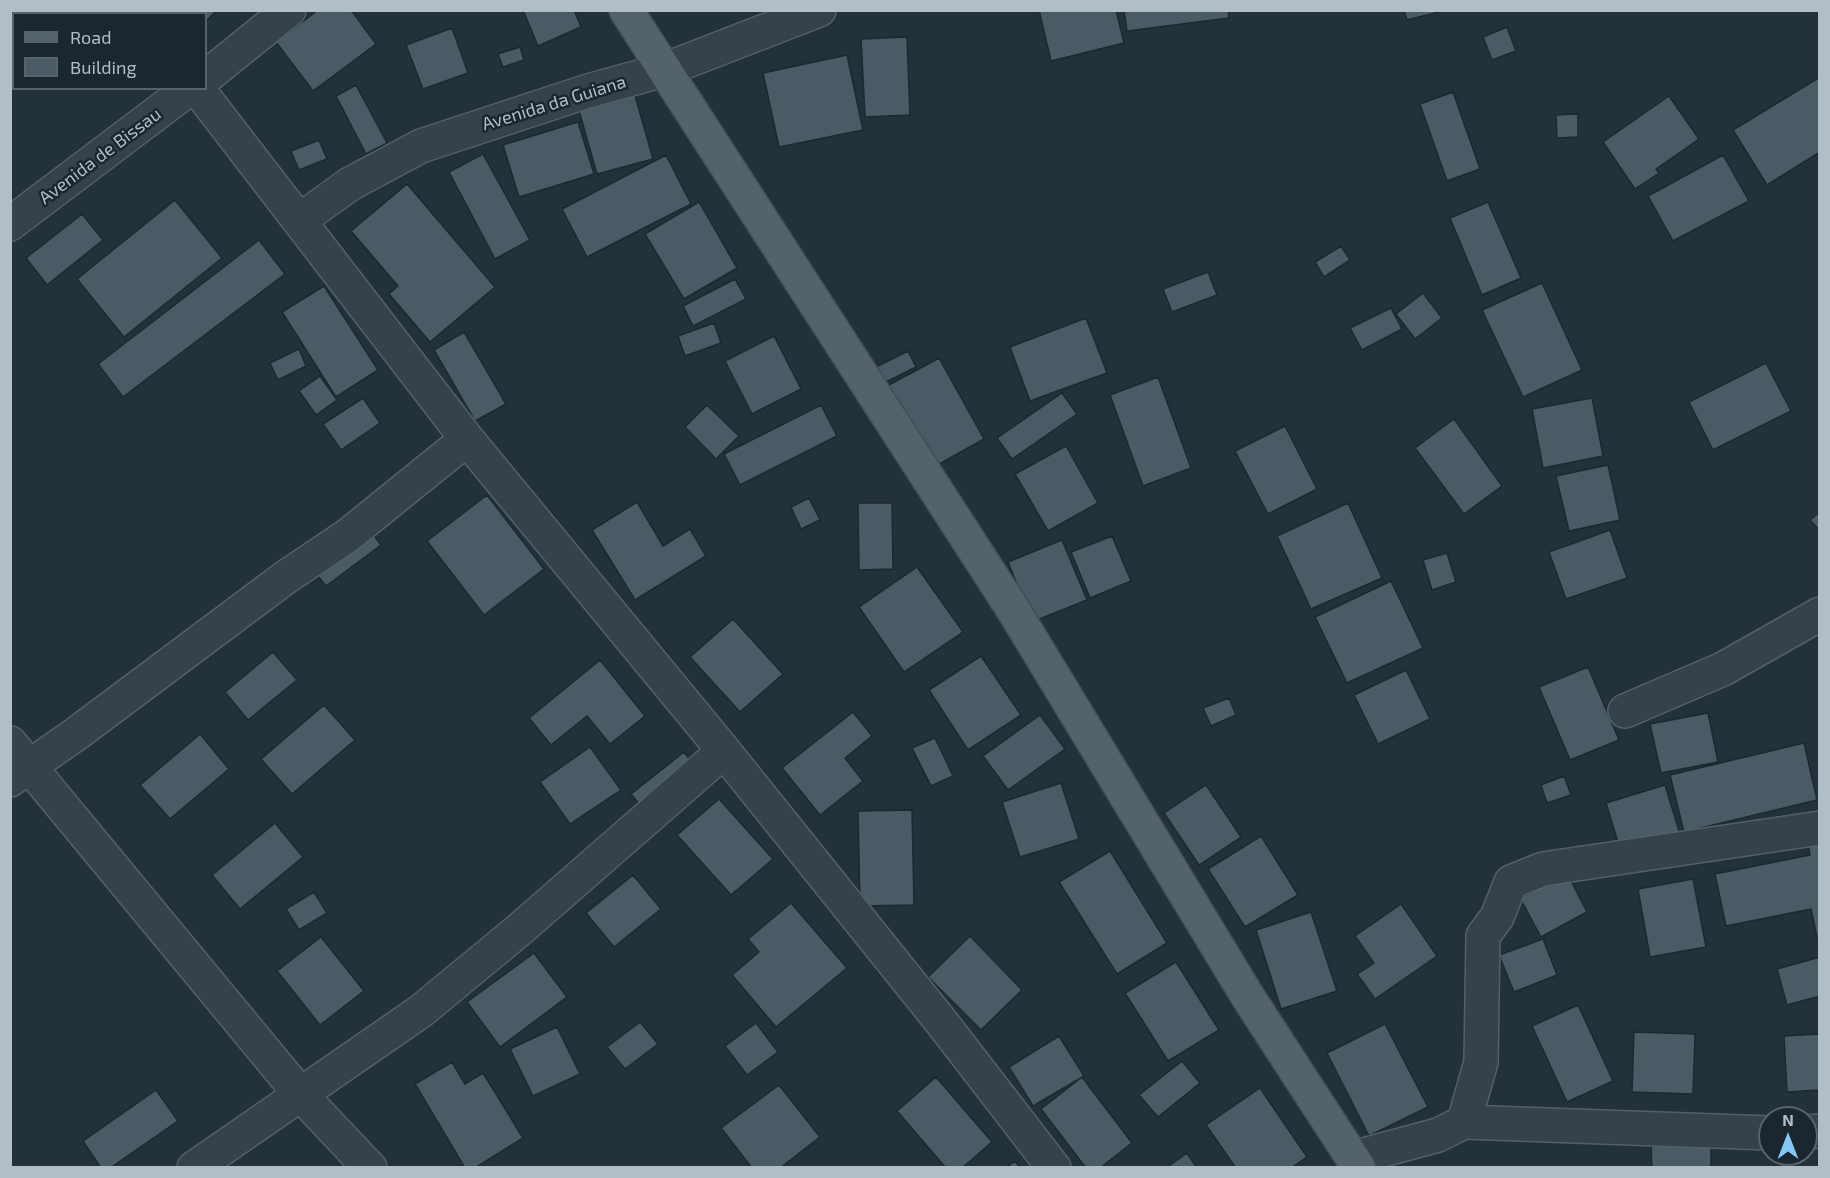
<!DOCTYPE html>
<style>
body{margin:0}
#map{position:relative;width:1830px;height:1178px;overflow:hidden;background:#22313a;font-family:"Exo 2",sans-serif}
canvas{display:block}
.frame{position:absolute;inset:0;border:12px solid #b1bdc7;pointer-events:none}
.legend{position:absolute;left:12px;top:12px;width:195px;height:78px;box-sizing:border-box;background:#1b272f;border:2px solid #57636c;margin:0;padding:8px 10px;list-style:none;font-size:18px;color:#b1bdc7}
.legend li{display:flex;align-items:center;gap:12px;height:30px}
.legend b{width:30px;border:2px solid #57636c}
.north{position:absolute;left:1758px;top:1106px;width:60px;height:60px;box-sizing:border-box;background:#1b272f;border:2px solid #57636c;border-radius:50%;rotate:0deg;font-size:16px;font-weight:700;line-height:24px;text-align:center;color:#b1bdc7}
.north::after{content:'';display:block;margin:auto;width:21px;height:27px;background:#84c8f8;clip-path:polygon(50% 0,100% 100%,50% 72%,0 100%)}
</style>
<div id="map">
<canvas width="1830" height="1178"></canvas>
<div class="frame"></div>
<ul class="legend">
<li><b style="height:8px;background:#53626b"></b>Road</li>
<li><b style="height:16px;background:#4a5b66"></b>Building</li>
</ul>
<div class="north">N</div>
</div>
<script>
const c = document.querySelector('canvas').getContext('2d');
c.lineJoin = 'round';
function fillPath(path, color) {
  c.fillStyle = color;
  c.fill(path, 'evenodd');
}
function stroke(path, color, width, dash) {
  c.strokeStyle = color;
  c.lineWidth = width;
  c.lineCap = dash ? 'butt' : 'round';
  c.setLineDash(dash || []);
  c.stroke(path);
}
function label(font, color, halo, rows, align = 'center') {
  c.font = font + ' "Exo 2",sans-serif';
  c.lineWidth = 5;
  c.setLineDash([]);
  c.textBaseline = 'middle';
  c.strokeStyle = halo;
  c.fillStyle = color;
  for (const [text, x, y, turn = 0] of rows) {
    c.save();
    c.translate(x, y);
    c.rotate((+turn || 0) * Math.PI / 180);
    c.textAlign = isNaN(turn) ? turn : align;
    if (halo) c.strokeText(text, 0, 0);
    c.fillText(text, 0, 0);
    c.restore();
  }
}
const building = new Path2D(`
 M 190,10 L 217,10 L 206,21 L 206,14 L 187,14 Z
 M 318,10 L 351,10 L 376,44 L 313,91 L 276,42 Z
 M 523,10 L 574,10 L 581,27 L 538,46 Z
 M 1039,10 L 1116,10 L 1124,43 L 1051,61 Z
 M 1124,10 L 1228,10 L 1229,18 L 1127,31 Z
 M 1404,10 L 1447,10 L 1407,20 Z
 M 10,16 L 14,18 L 14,39 L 10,42 Z
 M 1507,27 L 1516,51 L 1492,60 L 1483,37 Z
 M 452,28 L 468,73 L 423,89 L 406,45 Z
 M 907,37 L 910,115 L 865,117 L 861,39 Z
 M 520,47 L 524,60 L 503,67 L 498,54 Z
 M 847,55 L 863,130 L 779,147 L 763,73 Z
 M 1820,77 L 1820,152 L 1767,185 L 1733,130 Z
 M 356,85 L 387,143 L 366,154 L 336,96 Z
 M 634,92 L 653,159 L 597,174 L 578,107 Z
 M 1453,92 L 1480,169 L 1447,181 L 1420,104 Z
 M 1669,96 L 1699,139 L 1656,169 L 1659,173 L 1635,189 L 1603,142 Z
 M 1578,114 L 1578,137 L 1557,138 L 1556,115 Z
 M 578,122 L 594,174 L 519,197 L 503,145 Z
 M 319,140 L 327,159 L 299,170 L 291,151 Z
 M 483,154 L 530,240 L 495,259 L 449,172 Z
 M 666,155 L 691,204 L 587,257 L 562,209 Z
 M 1723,155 L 1749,201 L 1673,241 L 1648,196 Z
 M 407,184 L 495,287 L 430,342 L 389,294 L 398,286 L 351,231 Z
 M 175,200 L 222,258 L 124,337 L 77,279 Z
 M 699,202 L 737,268 L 684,299 L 645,234 Z
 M 1488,202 L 1521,278 L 1482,295 L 1450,218 Z
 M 82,214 L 103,240 L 47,285 L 26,258 Z
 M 259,240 L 285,274 L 123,397 L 98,364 Z
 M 1341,246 L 1350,260 L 1324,277 L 1315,262 Z
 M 1208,272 L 1217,295 L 1172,312 L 1163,289 Z
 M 735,279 L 746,299 L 693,326 L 683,306 Z
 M 1542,283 L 1582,370 L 1523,397 L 1482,310 Z
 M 324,286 L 378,370 L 336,397 L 282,312 Z
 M 1423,293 L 1442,318 L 1415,339 L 1396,314 Z
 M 1391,308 L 1402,329 L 1362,350 L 1350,328 Z
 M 1086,318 L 1107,373 L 1030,401 L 1010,347 Z
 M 714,323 L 721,343 L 685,356 L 678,336 Z
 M 464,332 L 506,404 L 475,421 L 434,350 Z
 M 774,336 L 801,389 L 752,414 L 725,361 Z
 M 299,349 L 306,366 L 278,380 L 270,363 Z
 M 908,351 L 916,367 L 882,384 L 874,368 Z
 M 939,358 L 984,439 L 932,468 L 887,386 Z
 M 1766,363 L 1791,411 L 1713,450 L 1689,402 Z
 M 320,376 L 337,400 L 316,415 L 299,391 Z
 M 1158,377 L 1191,468 L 1143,486 L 1110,395 Z
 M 1062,393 L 1077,414 L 1012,459 L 997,438 Z
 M 363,398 L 380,423 L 341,450 L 323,424 Z
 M 1592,398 L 1603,456 L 1543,468 L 1532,409 Z
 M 707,405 L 739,436 L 716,459 L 685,427 Z
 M 821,405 L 837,436 L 740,485 L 724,454 Z
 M 1454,419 L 1502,486 L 1464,514 L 1415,448 Z
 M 1285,426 L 1317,489 L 1268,514 L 1235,451 Z
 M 1066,446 L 1098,503 L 1048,531 L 1015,474 Z
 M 1608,465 L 1620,520 L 1569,531 L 1556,476 Z
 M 487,495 L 544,569 L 484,615 L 427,541 Z
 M 809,498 L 820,520 L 801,529 L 791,507 Z
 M 637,502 L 663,546 L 690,529 L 706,556 L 635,600 L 592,530 Z
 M 858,503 L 892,503 L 893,569 L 859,570 Z
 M 1348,503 L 1382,578 L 1311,609 L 1277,536 Z
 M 1820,512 L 1820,531 L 1810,520 Z
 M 370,530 L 381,545 L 326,586 L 314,571 Z
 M 1610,530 L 1627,578 L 1566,599 L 1549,552 Z
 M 1112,536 L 1131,581 L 1090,598 L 1071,552 Z
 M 1062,540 L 1087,600 L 1032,622 L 1008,562 Z
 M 1447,553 L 1456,582 L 1432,590 L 1423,560 Z
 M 917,567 L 963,632 L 904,672 L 859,607 Z
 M 1391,581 L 1423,648 L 1347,683 L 1315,617 Z
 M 733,619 L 783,674 L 740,712 L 690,657 Z
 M 273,652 L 297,680 L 248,720 L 225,692 Z
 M 981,656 L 1021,715 L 968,750 L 929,690 Z
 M 600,660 L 645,716 L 610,744 L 587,716 L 551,745 L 529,718 Z
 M 1588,667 L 1619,740 L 1570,760 L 1539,687 Z
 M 1406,670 L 1430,719 L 1378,744 L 1354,695 Z
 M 1229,698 L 1236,715 L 1211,726 L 1203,708 Z
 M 324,705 L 355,740 L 292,794 L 261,759 Z
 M 853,712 L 872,736 L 845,758 L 863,781 L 820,815 L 782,768 Z
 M 1708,713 L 1718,762 L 1661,773 L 1650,724 Z
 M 1040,715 L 1065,749 L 1008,790 L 983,756 Z
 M 200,734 L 229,769 L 170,819 L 140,785 Z
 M 935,738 L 953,776 L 931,786 L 912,748 Z
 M 1804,743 L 1817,800 L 1684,832 L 1670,775 Z
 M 590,747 L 621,790 L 570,824 L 540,782 Z
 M 684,752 L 696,768 L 644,810 L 631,794 Z
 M 1564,776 L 1571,795 L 1547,803 L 1541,785 Z
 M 1061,783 L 1079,839 L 1020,857 L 1002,802 Z
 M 1206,785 L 1241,837 L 1199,865 L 1164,813 Z
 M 1665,785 L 1680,834 L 1621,852 L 1606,803 Z
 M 719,799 L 773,859 L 731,895 L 677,835 Z
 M 912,810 L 914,905 L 860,906 L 858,811 Z
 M 275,823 L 303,857 L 240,909 L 212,875 Z
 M 1261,836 L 1298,895 L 1245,927 L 1208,869 Z
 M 1820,841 L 1820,936 L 1817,937 L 1811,909 L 1726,926 L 1715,874 L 1810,855 L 1808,844 Z
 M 1110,851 L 1167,943 L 1117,974 L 1059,882 Z
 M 1567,873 L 1587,912 L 1541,937 L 1520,898 Z
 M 633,875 L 661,909 L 614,947 L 586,913 Z
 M 1693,879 L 1706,947 L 1650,957 L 1638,889 Z
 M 314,892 L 327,913 L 299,930 L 286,909 Z
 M 791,903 L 847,968 L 776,1027 L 732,975 L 759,952 L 748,939 Z
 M 1401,904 L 1437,956 L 1375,999 L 1357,974 L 1374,963 L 1355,936 Z
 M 1311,912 L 1337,991 L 1281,1009 L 1256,930 Z
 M 970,936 L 1022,990 L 981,1030 L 928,977 Z
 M 321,937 L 364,991 L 320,1025 L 277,971 Z
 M 1543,939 L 1557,975 L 1514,992 L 1499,955 Z
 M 534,953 L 567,997 L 500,1047 L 467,1002 Z
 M 1820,957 L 1820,996 L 1787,1005 L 1777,969 Z
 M 1176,962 L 1219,1030 L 1168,1061 L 1125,993 Z
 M 1578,1005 L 1613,1081 L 1567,1102 L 1532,1026 Z
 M 640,1022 L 658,1044 L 625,1069 L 607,1047 Z
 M 756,1023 L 778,1052 L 747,1075 L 725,1046 Z
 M 1385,1024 L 1428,1107 L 1369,1136 L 1327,1053 Z
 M 557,1027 L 580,1074 L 533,1096 L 510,1049 Z
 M 1634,1032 L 1695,1034 L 1693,1094 L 1632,1092 Z
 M 1820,1034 L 1820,1090 L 1787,1092 L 1784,1036 Z
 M 1059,1036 L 1084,1076 L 1033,1106 L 1009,1067 Z
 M 1182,1061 L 1200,1083 L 1158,1117 L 1139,1095 Z
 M 452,1062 L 465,1084 L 483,1073 L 523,1138 L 475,1168 L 465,1168 L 415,1084 Z
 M 936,1077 L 992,1142 L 962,1168 L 946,1168 L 897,1111 Z
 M 1082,1077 L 1132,1143 L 1100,1168 L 1086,1168 L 1041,1109 Z
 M 779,1085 L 820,1137 L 780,1168 L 752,1168 L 721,1128 Z
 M 1260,1088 L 1307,1157 L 1291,1168 L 1236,1168 L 1206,1125 Z
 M 156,1090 L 178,1121 L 110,1168 L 101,1168 L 83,1141 Z
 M 1711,1145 L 1711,1168 L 1652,1168 L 1651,1146 Z
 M 1187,1153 L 1197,1168 L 1166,1168 Z
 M 1015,1161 L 1020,1168 L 1006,1168 Z`);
fillPath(building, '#4a5b66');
stroke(building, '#1d2931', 1.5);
const minor = new Path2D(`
 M 137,10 L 139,14
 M 206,77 L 289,10
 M 197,88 L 467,439 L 724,751 L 943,1024 L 1054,1168
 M 300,220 L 350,184 L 421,146 L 588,91 L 664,70 L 819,10
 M 10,224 L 190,88
 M 1625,711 L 1723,669 L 1820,614
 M 10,743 L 301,1095 L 370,1168
 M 10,780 L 76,734 L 286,577 L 347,536 L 467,439
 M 1464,1122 L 1770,1133
 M 1806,1132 L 1820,1131
 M 1353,1158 L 1438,1135 L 1464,1122 L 1481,1062 L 1483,936 L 1497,917 L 1511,882 L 1543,869 L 1820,828
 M 194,1168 L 421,1011 L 519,930 L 724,751`);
const major = new Path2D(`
 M 626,10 L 1014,611 L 1248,997 L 1359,1168`);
stroke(minor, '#546068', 36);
stroke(major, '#424e57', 36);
stroke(minor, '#35424b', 33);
stroke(major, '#53626b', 33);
label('18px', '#b1bdc7', '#1b272f', [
 ["Avenida da Guiana",554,103,-17],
 ["Avenida de Bissau",100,156,-37]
]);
</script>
